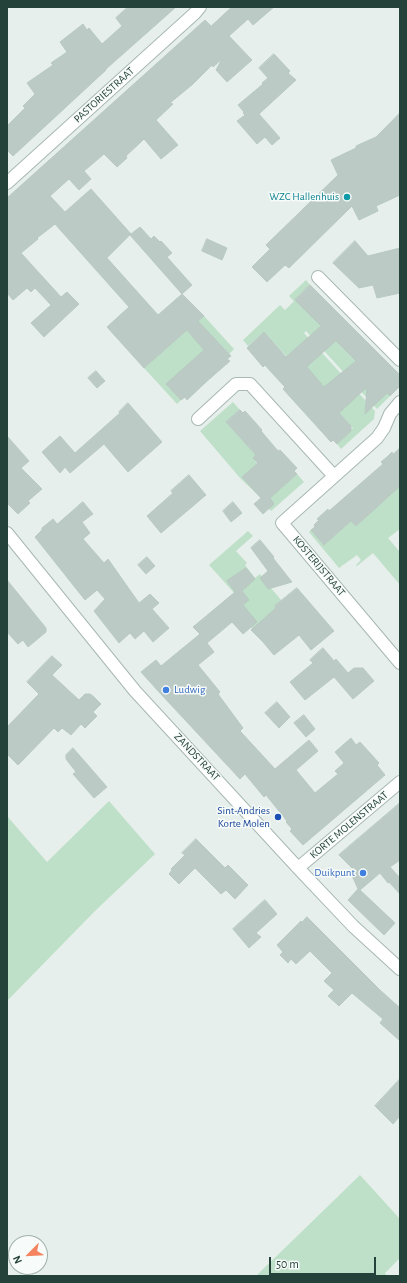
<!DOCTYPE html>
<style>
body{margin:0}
#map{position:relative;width:407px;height:1283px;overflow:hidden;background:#e6efeb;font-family:"Alegreya Sans",sans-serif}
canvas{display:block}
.frame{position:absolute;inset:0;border:8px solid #24423a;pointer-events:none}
.north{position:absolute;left:8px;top:1235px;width:40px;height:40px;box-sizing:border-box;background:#f7fbf9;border:1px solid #a3b1ad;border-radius:50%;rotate:246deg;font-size:11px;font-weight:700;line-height:16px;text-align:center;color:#24423a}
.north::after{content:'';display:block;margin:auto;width:14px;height:18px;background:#f4845f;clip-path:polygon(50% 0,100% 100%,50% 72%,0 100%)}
.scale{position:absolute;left:269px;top:1257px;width:107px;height:18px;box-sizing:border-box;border:2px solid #24423a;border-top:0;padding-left:5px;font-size:12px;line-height:14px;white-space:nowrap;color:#24423a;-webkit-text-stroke:3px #f7fbf9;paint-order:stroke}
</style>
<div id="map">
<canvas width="407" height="1283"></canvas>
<div class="frame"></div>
<div class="north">N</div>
<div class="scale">50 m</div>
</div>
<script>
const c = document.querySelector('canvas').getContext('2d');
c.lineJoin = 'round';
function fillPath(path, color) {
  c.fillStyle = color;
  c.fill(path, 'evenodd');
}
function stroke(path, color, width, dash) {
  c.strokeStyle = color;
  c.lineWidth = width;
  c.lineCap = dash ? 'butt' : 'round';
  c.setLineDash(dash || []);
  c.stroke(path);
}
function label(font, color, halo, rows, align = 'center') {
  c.font = font + ' "Alegreya Sans",sans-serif';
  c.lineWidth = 3;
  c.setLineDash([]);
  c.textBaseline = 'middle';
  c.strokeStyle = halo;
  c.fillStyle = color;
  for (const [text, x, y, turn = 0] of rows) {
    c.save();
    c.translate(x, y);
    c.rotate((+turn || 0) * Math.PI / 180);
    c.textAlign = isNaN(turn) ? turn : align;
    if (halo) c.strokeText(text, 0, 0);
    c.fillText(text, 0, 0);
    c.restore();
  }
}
fillPath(new Path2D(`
 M 306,280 L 310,285 L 295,300 L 390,396 L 377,409 L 306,331 L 304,333 L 375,411 L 374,419 L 341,449 L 337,444 L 353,428 L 264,332 L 248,346 L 243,340 L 280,305 L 285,310 L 294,301 L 289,296 Z
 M 204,316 L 234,349 L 229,354 L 218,342 L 169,386 L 181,400 L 177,404 L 144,368 L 187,330 L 193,337 L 204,328 L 198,321 Z
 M 233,402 L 240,410 L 226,422 L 256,455 L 253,458 L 257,463 L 261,460 L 279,490 L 297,474 L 304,482 L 271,511 L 261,498 L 240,478 L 200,431 Z
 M 400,479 L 400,529 L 388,538 L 400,552 L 400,585 L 373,553 L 357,566 L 356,565 L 361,560 L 357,555 L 339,568 L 309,532 L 311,530 L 324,545 L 351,521 L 356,526 L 368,515 L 364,509 C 384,502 390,499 400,479 Z
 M 248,531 L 253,536 L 236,551 L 247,563 L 245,565 L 255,578 L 260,574 L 266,582 L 264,584 L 268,589 L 271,588 L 282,601 L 275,606 L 284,618 L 262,641 L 241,615 L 236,595 L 209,565 Z
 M 109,801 L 155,854 L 94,912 L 7,1001 L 7,816 L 47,862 Z
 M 360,1175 L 400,1219 L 400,1258 L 385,1273 L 387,1276 L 256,1276 Z`), '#bfe0c8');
const building = new Path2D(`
 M 128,7 L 176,7 L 106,69 L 106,70 L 13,156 L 7,150 L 7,126 L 25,108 L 23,106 L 35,94 L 27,83 L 53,65 L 51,63 L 67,52 L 60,42 L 83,24 L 87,30 L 89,28 L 102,44 L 122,26 L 116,18 Z
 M 232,7 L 274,7 L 253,25 L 248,19 L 229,36 L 252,60 L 227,82 L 216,70 L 222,59 L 213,67 L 212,65 L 193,84 L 170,103 L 173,104 L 156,120 L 178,145 L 161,159 L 144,139 L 126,156 L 127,158 L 117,167 L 104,154 L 84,171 L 91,179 L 79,190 L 69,179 L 50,196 L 65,212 L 91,189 L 131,234 L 140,227 L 151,239 L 154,236 L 160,242 L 161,241 L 172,253 L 167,257 L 192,285 L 182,294 L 204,316 L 198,321 L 231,356 L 227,359 L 230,361 L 206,382 L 187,400 L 185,397 L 181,400 L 166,384 L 204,350 L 187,330 L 144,368 L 107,327 L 129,307 L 55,224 L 37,238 L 38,239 L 21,253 L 61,297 L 67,292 L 79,304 L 44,337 L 31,323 L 51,305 L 35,288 L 31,292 L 27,288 L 13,300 L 7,293 L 7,198 L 205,20 L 211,26 ZM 130,235 L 182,294 L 158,315 L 107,258 Z
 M 274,54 L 290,71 L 288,73 L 296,80 L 259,114 L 280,138 L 272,145 L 265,137 L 257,144 L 237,121 L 245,115 L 243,113 L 244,112 L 238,105 L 263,84 L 262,83 L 268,78 L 259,68 Z
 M 400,113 L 400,195 L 376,206 L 378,211 L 359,220 L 352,206 L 289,268 L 285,265 L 267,282 L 252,267 L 270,249 L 266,245 L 338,175 L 331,160 L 356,148 L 356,146 L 376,137 Z
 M 207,239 L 227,248 L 222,260 L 202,251 Z
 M 355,241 L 368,256 L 400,248 L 400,293 L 377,298 L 373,285 L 359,288 L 333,263 Z
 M 310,285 L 400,375 L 400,386 L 390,396 L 387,393 L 365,414 L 367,387 L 339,413 L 351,426 L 351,431 L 337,444 L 333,440 L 331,442 L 283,389 L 285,387 L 272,373 L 265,365 L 263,367 L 247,348 L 264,332 L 286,357 L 321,326 L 295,300 ZM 336,341 L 356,361 L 324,387 L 307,367 Z
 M 96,371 L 105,381 L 97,388 L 88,378 Z
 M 128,403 L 162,442 L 128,472 L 104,444 L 70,473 L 65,467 L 60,473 L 42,452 L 60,436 L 75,453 L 120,413 L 119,412 Z
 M 240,410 L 243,413 L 245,411 L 262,430 L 261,431 L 278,451 L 280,450 L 297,468 L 294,471 L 297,474 L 270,498 L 274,504 L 263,514 L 254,504 L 261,498 L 242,477 L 258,463 L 253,458 L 256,455 L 226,422 Z
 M 7,436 L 29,461 L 21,468 L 42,489 L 28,501 L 30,503 L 18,514 L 7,503 Z
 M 400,448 L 400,486 L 356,526 L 351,521 L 324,545 L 311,530 L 315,527 L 314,525 L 319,520 L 317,519 L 328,509 L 329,511 L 383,464 L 381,462 L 387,457 L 392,452 L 393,454 Z
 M 189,475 L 206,495 L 161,533 L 147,516 L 173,493 L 171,491 Z
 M 83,502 L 93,514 L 82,522 L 90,533 L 83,539 L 104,563 L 108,559 L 139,603 L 150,594 L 159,603 L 152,609 L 169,628 L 153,642 L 144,631 L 135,639 L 130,633 L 119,643 L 94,611 L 105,599 L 97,590 L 85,600 L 35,537 L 42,530 L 42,528 L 53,519 L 57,524 Z
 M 233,502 L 242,513 L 231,522 L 223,511 Z
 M 260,540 L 274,557 L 273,558 L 292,582 L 268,589 L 260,578 L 268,571 L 251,548 Z
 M 147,557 L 155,566 L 146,574 L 138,565 Z
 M 246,568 L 255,579 L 242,591 L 249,600 L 243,605 L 257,622 L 243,634 L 232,622 L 207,643 L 214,652 L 198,665 L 220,692 L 218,694 L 243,728 L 240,731 L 275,769 L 309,740 L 318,751 L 296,770 L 315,793 L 338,774 L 335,771 L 344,763 L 335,752 L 351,738 L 356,745 L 360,742 L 379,763 L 377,765 L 385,775 L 303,845 L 290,831 L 292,829 L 286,822 L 287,821 L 266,795 L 264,797 L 245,774 L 240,779 L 159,692 L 141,672 L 156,660 L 161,666 L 200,634 L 193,627 L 235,592 L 227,581 Z
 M 7,580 L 46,628 L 46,632 L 28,647 L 23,640 L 18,644 L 7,632 Z
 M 297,588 L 334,631 L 311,650 L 299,635 L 274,655 L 263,642 L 251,630 L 276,608 L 275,606 Z
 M 323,648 L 334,661 L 336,659 L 348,673 L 354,668 L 363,668 L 374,681 L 353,699 L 334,677 L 305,700 L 290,682 L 313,663 L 310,660 Z
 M 52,656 L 62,665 L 52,675 L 79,700 L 85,694 L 90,694 L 93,696 L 101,704 L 93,712 L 97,716 L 85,728 L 81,724 L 71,735 L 62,728 L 58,732 L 54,728 L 18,765 L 7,754 L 7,727 L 39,694 L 27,682 Z
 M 277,702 L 290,717 L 279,728 L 265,713 Z
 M 304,715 L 315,729 L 306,737 L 294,723 Z
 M 73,748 L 107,787 L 94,798 L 73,774 L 76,772 L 66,759 L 66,755 Z
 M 400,803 L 400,860 L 390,867 L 400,878 L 400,894 L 389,882 L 388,883 L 380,873 L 360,890 L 395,923 L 384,935 L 348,900 L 358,889 L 350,871 L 353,869 L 339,855 Z
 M 196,839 L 225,868 L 228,865 L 248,885 L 235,899 L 226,890 L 221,894 L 195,868 L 179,884 L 169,874 L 172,870 L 171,869 L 185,855 L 182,853 Z
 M 265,900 L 277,914 L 256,933 L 261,937 L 249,948 L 233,929 Z
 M 307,917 L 380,990 L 400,1008 L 400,1041 L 380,1023 L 383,1019 L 352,993 L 339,1006 L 328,996 L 334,990 L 324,981 L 332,973 L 310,951 L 296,964 L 291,959 L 288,963 L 280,955 L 283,952 L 277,945 L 301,921 L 302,922 Z
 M 400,1079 L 400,1116 L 393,1124 L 375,1106 Z`);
fillPath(building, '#bbcac4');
stroke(building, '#b8c9c2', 1);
const street = new Path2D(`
 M 7,183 L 195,13 L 200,7
 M 318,277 L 400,360
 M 400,402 L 390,414 L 384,428 L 377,438 L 282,523 L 400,663
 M 198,419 L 236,384 L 250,384 L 334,476
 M 7,533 L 135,691 L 298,868 L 353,926 L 400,969
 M 298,868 L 400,782`);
stroke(street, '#a8b8b2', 14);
stroke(street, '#fff', 12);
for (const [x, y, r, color] of [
 [347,197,4,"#0f9aa8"],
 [166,690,4,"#3f7fe0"],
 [278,817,4,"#1a4fb4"],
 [363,873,4,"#3f7fe0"]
]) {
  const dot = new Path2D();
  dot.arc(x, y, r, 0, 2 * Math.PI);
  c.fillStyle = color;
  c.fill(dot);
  stroke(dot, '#f7fbf9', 1.5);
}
label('11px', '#24423a', '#f7fbf9', [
 ["PASTORIESTRAAT",104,95,-42],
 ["KOSTERIJSTRAAT",319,566,50],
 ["ZANDSTRAAT",197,757,47],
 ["KORTE MOLENSTRAAT",349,825,-40]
]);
label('11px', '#0d838f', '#f7fbf9', [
 ["WZC Hallenhuis",339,197]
], 'right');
label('11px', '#366cbe', '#f7fbf9', [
 ["Ludwig",174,690],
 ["Duikpunt",355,873,"right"]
], 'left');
label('11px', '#164399', '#f7fbf9', [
 ["Sint-Andries",270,811],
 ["Korte Molen",270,824]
], 'right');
</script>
